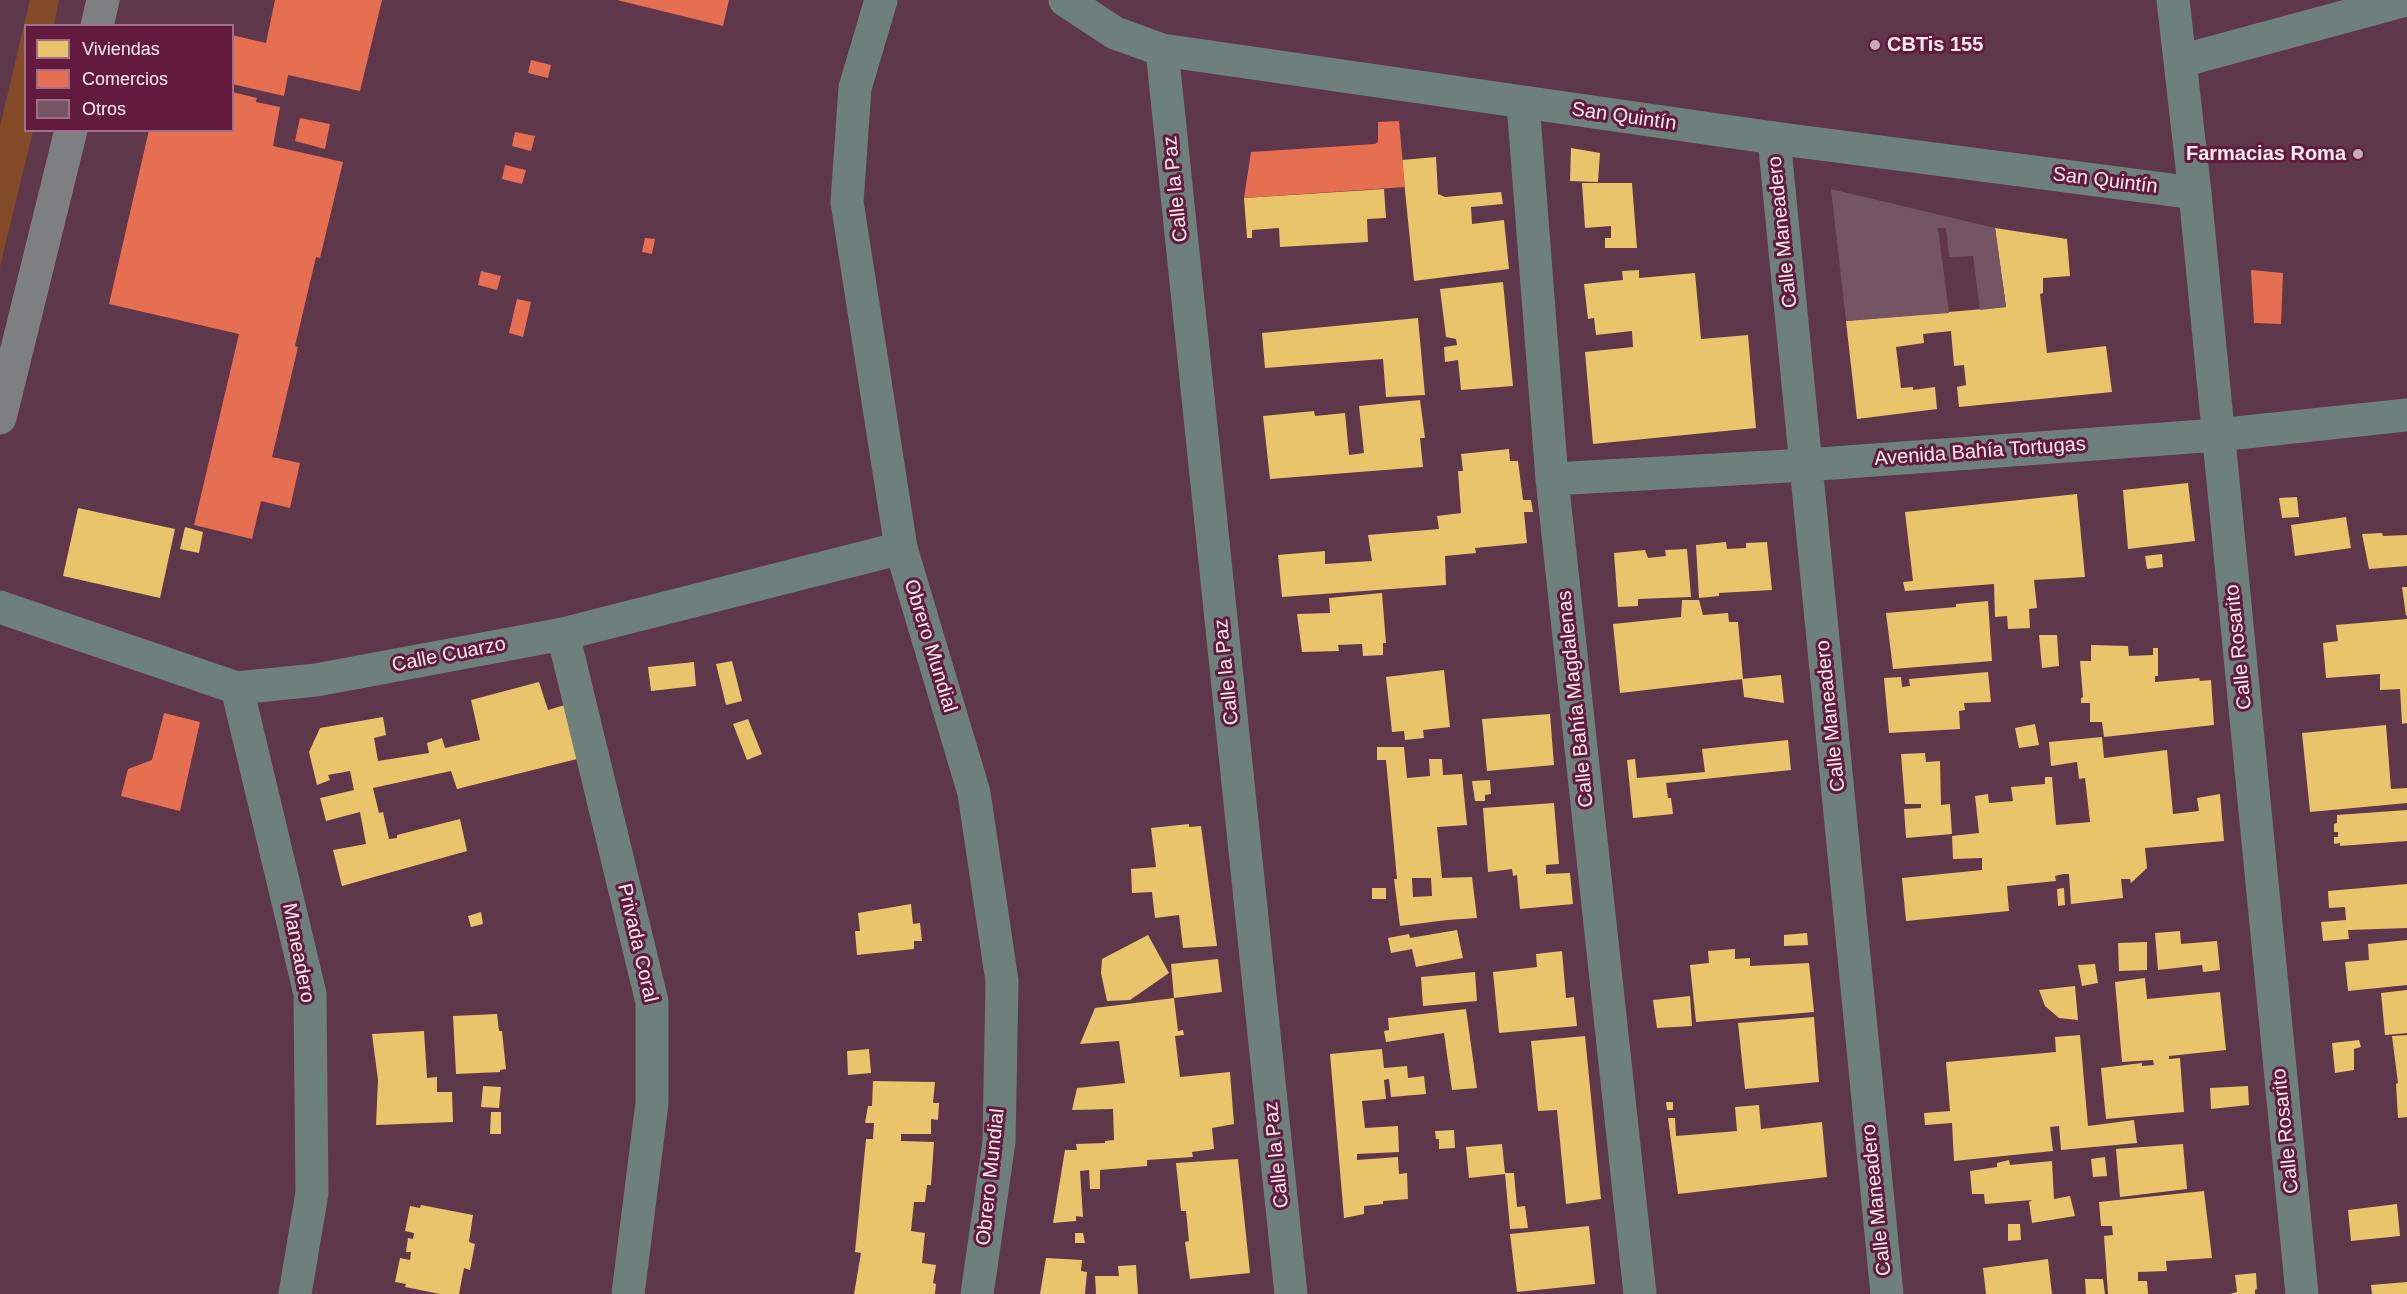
<!DOCTYPE html>
<meta charset="utf-8">
<style>
body{margin:0}
#map{position:relative;width:2407px;height:1294px;overflow:hidden;background:#5e374a;font-family:Arial,sans-serif}
canvas{display:block}
.legend{position:absolute;left:24px;top:24px;width:210px;height:108px;box-sizing:border-box;background:#621b3e;border:2px solid #a06e86;margin:0;padding:8px 10px;list-style:none;font-size:18px;color:#feebf2}
.legend li{display:flex;align-items:center;gap:12px;height:30px}
.legend b{width:30px;border:2px solid #a06e86}
</style>
<div id="map">
<canvas width="2407" height="1294"></canvas>
<ul class="legend">
<li><b style="height:16px;background:#e9c46a"></b>Viviendas</li>
<li><b style="height:16px;background:#e76f51"></b>Comercios</li>
<li><b style="height:16px;background:#755463"></b>Otros</li>
</ul>
</div>
<script>
const c = document.querySelector('canvas').getContext('2d');
c.lineJoin = 'round';
function fillPath(path, color) {
  c.fillStyle = color;
  c.fill(path, 'evenodd');
}
function stroke(path, color, width, dash) {
  c.strokeStyle = color;
  c.lineWidth = width;
  c.lineCap = dash ? 'butt' : 'round';
  c.setLineDash(dash || []);
  c.stroke(path);
}
function label(font, color, halo, rows, align = 'center') {
  c.font = font + ' Arial,sans-serif';
  c.lineWidth = 6;
  c.setLineDash([]);
  c.textBaseline = 'middle';
  c.strokeStyle = halo;
  c.fillStyle = color;
  for (const [text, x, y, turn = 0] of rows) {
    c.save();
    c.translate(x, y);
    c.rotate((+turn || 0) * Math.PI / 180);
    c.textAlign = isNaN(turn) ? turn : align;
    if (halo) c.strokeText(text, 0, 0);
    c.fillText(text, 0, 0);
    c.restore();
  }
}
fillPath(new Path2D(`
 M 30,0 L 59,0 L 54,25 L 26,26 L 26,130 L 33,131 L 0,267 L 0,126 Z`), '#834b27');
fillPath(new Path2D(`
 M 1571,148 L 1600,153 L 1598,182 L 1570,181 Z
 M 1436,157 L 1438,194 L 1445,197 L 1501,192 L 1503,204 L 1471,207 L 1472,224 L 1504,220 L 1509,269 L 1414,281 L 1402,160 Z
 M 1582,183 L 1632,183 L 1637,248 L 1605,248 L 1605,238 L 1611,238 L 1611,226 L 1585,228 Z
 M 1384,189 L 1386,218 L 1367,219 L 1368,242 L 1280,247 L 1279,228 L 1252,230 L 1252,238 L 1247,238 L 1244,198 Z
 M 1995,228 L 2067,239 L 2070,276 L 2043,278 L 2043,293 L 2040,294 L 2047,353 L 2106,346 L 2112,392 L 1959,407 L 1957,387 L 1966,385 L 1964,365 L 1954,366 L 1951,331 L 1923,334 L 1924,343 L 1896,347 L 1901,388 L 1913,387 L 1913,390 L 1935,387 L 1937,409 L 1857,419 L 1846,321 L 2006,307 Z
 M 1639,270 L 1639,278 L 1695,273 L 1701,339 L 1748,335 L 1756,428 L 1593,444 L 1585,352 L 1633,347 L 1632,331 L 1596,335 L 1594,318 L 1588,319 L 1584,284 L 1623,280 L 1622,271 Z
 M 1503,282 L 1513,386 L 1461,390 L 1458,360 L 1445,362 L 1444,347 L 1457,345 L 1456,339 L 1446,337 L 1440,289 Z
 M 1418,318 L 1425,395 L 1386,397 L 1383,359 L 1265,368 L 1262,333 Z
 M 1420,400 L 1425,438 L 1420,438 L 1423,467 L 1270,479 L 1263,416 L 1314,411 L 1315,416 L 1345,413 L 1349,455 L 1364,453 L 1359,406 Z
 M 1509,449 L 1510,461 L 1518,461 L 1523,500 L 1531,500 L 1533,512 L 1524,512 L 1527,543 L 1475,548 L 1476,553 L 1445,556 L 1446,585 L 1282,597 L 1278,555 L 1325,551 L 1325,564 L 1372,561 L 1368,535 L 1439,529 L 1437,516 L 1461,513 L 1458,471 L 1463,471 L 1461,454 Z
 M 2188,483 L 2195,541 L 2128,549 L 2123,490 Z
 M 2077,494 L 2085,577 L 2034,580 L 2037,608 L 2029,609 L 2030,628 L 2008,629 L 2007,616 L 1995,617 L 1994,584 L 1905,591 L 1903,582 L 1913,581 L 1905,512 Z
 M 2297,497 L 2299,517 L 2282,518 L 2279,498 Z
 M 78,508 L 175,529 L 160,598 L 63,576 Z
 M 2346,517 L 2351,548 L 2295,556 L 2291,525 Z
 M 185,527 L 203,532 L 199,553 L 180,549 Z
 M 2382,533 L 2383,536 L 2407,535 L 2407,566 L 2369,569 L 2362,534 Z
 M 1726,542 L 1727,549 L 1746,548 L 1746,543 L 1767,542 L 1772,590 L 1719,593 L 1719,596 L 1699,598 L 1696,545 Z
 M 1687,549 L 1691,597 L 1638,599 L 1638,606 L 1618,607 L 1614,553 L 1645,550 L 1648,558 L 1666,556 L 1665,550 Z
 M 2162,554 L 2163,567 L 2147,569 L 2145,556 Z
 M 2402,587 L 2407,587 L 2407,615 L 2406,616 Z
 M 1382,593 L 1386,643 L 1383,643 L 1383,655 L 1363,656 L 1362,644 L 1338,645 L 1339,651 L 1302,652 L 1297,614 L 1330,613 L 1329,598 Z
 M 1682,600 L 1699,600 L 1703,615 L 1728,613 L 1729,622 L 1738,622 L 1743,679 L 1620,693 L 1613,624 L 1681,617 Z
 M 1988,601 L 1992,661 L 1893,669 L 1886,613 L 1956,607 L 1956,604 Z
 M 2407,619 L 2407,723 L 2402,724 L 2400,689 L 2380,690 L 2380,674 L 2326,678 L 2323,643 L 2338,641 L 2336,625 Z
 M 2039,635 L 2057,635 L 2059,666 L 2042,668 Z
 M 2091,645 L 2128,646 L 2129,656 L 2153,655 L 2153,648 L 2158,648 L 2158,676 L 2155,676 L 2155,682 L 2199,678 L 2200,681 L 2211,680 L 2214,725 L 2104,737 L 2102,722 L 2090,722 L 2090,703 L 2081,703 L 2081,698 L 2083,697 L 2080,661 L 2091,661 Z
 M 732,661 L 742,701 L 726,705 L 716,664 Z
 M 694,662 L 696,686 L 651,691 L 648,667 Z
 M 1444,670 L 1450,727 L 1423,730 L 1424,738 L 1405,740 L 1404,731 L 1392,732 L 1386,677 Z
 M 1988,672 L 1991,702 L 1964,703 L 1965,710 L 1959,711 L 1960,729 L 1889,733 L 1884,678 L 1901,677 L 1902,687 L 1910,686 L 1909,679 Z
 M 1781,675 L 1784,703 L 1744,697 L 1742,679 Z
 M 539,682 L 548,710 L 565,705 L 577,759 L 457,789 L 451,771 L 373,788 L 379,813 L 383,812 L 389,839 L 397,838 L 397,835 L 460,819 L 467,851 L 342,886 L 333,850 L 366,844 L 360,812 L 326,821 L 320,798 L 354,790 L 350,771 L 328,775 L 330,780 L 317,785 L 309,752 L 320,728 L 383,717 L 386,735 L 374,738 L 378,761 L 429,753 L 427,743 L 442,738 L 445,748 L 480,740 L 471,700 Z
 M 1550,714 L 1554,765 L 1487,771 L 1482,719 Z
 M 748,719 L 762,754 L 747,760 L 733,724 Z
 M 2035,724 L 2039,745 L 2019,748 L 2015,728 Z
 M 2386,725 L 2391,789 L 2407,788 L 2407,803 L 2310,812 L 2302,733 Z
 M 2102,737 L 2104,758 L 2167,750 L 2173,814 L 2199,811 L 2197,798 L 2220,794 L 2224,841 L 2145,848 L 2147,868 L 2131,883 L 2130,879 L 2121,879 L 2123,898 L 2071,904 L 2069,874 L 2063,874 L 2055,876 L 2056,881 L 2007,886 L 2009,911 L 1906,921 L 1902,878 L 1982,870 L 1982,858 L 1953,859 L 1952,836 L 1979,833 L 1975,796 L 1988,794 L 1989,803 L 2013,801 L 2011,787 L 2045,784 L 2045,777 L 2052,777 L 2056,825 L 2090,822 L 2085,778 L 2079,779 L 2077,762 L 2051,766 L 2049,742 Z
 M 1788,740 L 1791,770 L 1666,783 L 1668,798 L 1671,798 L 1673,814 L 1633,818 L 1627,760 L 1635,759 L 1637,778 L 1705,772 L 1702,749 Z
 M 1377,747 L 1404,747 L 1407,778 L 1430,776 L 1429,759 L 1442,759 L 1443,775 L 1462,774 L 1467,825 L 1437,827 L 1442,878 L 1472,877 L 1477,918 L 1447,920 L 1400,926 L 1394,879 L 1397,879 L 1386,760 L 1377,760 ZM 1412,878 L 1431,878 L 1432,896 L 1413,897 Z
 M 1925,753 L 1926,762 L 1940,761 L 1941,805 L 1950,804 L 1952,834 L 1906,838 L 1904,809 L 1921,808 L 1921,804 L 1905,804 L 1901,754 Z
 M 1490,780 L 1491,794 L 1485,795 L 1485,801 L 1475,801 L 1472,781 Z
 M 1554,803 L 1559,864 L 1546,865 L 1546,874 L 1570,873 L 1573,904 L 1520,909 L 1517,875 L 1513,876 L 1512,869 L 1488,872 L 1483,808 Z
 M 2407,810 L 2407,841 L 2340,846 L 2340,843 L 2334,844 L 2334,837 L 2338,837 L 2338,832 L 2334,832 L 2334,824 L 2337,823 L 2337,815 Z
 M 1189,824 L 1189,827 L 1201,826 L 1217,946 L 1183,948 L 1179,915 L 1155,918 L 1152,892 L 1132,893 L 1131,869 L 1156,867 L 1151,828 Z
 M 2407,884 L 2407,928 L 2348,930 L 2349,939 L 2323,941 L 2321,922 L 2346,920 L 2345,907 L 2329,908 L 2328,891 Z
 M 1372,888 L 1386,888 L 1386,899 L 1372,899 Z
 M 2064,888 L 2065,905 L 2058,906 L 2057,889 Z
 M 911,904 L 913,924 L 920,923 L 922,941 L 914,941 L 914,949 L 857,955 L 855,931 L 860,931 L 858,913 Z
 M 481,912 L 483,924 L 471,927 L 468,916 Z
 M 1457,930 L 1463,958 L 1416,967 L 1412,949 L 1391,953 L 1388,938 L 1409,934 L 1410,938 Z
 M 2180,931 L 2181,944 L 2217,941 L 2220,970 L 2203,972 L 2202,965 L 2158,970 L 2155,933 Z
 M 1807,933 L 1808,945 L 1784,946 L 1784,935 Z
 M 1148,935 L 1169,973 L 1130,1000 L 1107,1001 L 1101,973 L 1102,959 Z
 M 2407,940 L 2407,985 L 2348,991 L 2345,962 L 2369,960 L 2368,944 Z
 M 2147,942 L 2147,970 L 2119,971 L 2118,943 Z
 M 1735,949 L 1735,959 L 1750,958 L 1750,966 L 1809,963 L 1814,1012 L 1696,1022 L 1690,965 L 1709,963 L 1708,951 Z
 M 1562,951 L 1566,998 L 1574,997 L 1577,1026 L 1499,1033 L 1493,972 L 1537,967 L 1536,954 Z
 M 1218,959 L 1222,992 L 1174,998 L 1171,964 Z
 M 2095,964 L 2098,983 L 2082,986 L 2078,965 Z
 M 1475,972 L 1477,1001 L 1423,1006 L 1421,977 Z
 M 2145,978 L 2147,999 L 2220,992 L 2226,1050 L 2169,1056 L 2169,1059 L 2180,1058 L 2184,1112 L 2106,1119 L 2101,1068 L 2142,1063 L 2142,1066 L 2154,1065 L 2153,1060 L 2122,1062 L 2115,982 Z
 M 2075,986 L 2078,1020 L 2059,1018 L 2045,1006 L 2039,990 Z
 M 2407,990 L 2407,1033 L 2385,1035 L 2381,993 Z
 M 1690,996 L 1692,1026 L 1657,1028 L 1653,1000 Z
 M 1174,998 L 1178,1031 L 1183,1030 L 1184,1035 L 1175,1036 L 1180,1077 L 1230,1072 L 1234,1124 L 1212,1128 L 1214,1149 L 1192,1152 L 1193,1157 L 1147,1160 L 1147,1166 L 1100,1170 L 1100,1189 L 1090,1189 L 1089,1170 L 1080,1171 L 1083,1217 L 1076,1216 L 1076,1221 L 1053,1223 L 1065,1150 L 1077,1150 L 1076,1144 L 1105,1143 L 1105,1141 L 1114,1140 L 1113,1109 L 1072,1110 L 1077,1088 L 1125,1083 L 1119,1041 L 1080,1044 L 1095,1008 Z
 M 1466,1009 L 1477,1088 L 1452,1090 L 1444,1033 L 1386,1042 L 1384,1031 L 1389,1030 L 1388,1018 Z
 M 497,1014 L 499,1031 L 502,1031 L 506,1069 L 500,1070 L 500,1072 L 456,1074 L 453,1016 Z
 M 1814,1017 L 1819,1082 L 1745,1089 L 1738,1023 Z
 M 424,1031 L 427,1078 L 437,1077 L 437,1092 L 452,1092 L 453,1122 L 376,1125 L 378,1080 L 372,1034 Z
 M 2080,1035 L 2088,1126 L 2134,1120 L 2137,1143 L 2061,1150 L 2059,1126 L 2050,1127 L 2053,1151 L 1954,1161 L 1952,1123 L 1925,1125 L 1924,1113 L 1950,1111 L 1946,1062 L 2056,1052 L 2055,1037 Z
 M 2407,1035 L 2407,1117 L 2398,1118 L 2396,1084 L 2398,1083 L 2392,1036 Z
 M 1585,1036 L 1601,1199 L 1566,1204 L 1557,1110 L 1538,1111 L 1531,1041 Z
 M 2359,1040 L 2361,1047 L 2354,1049 L 2354,1070 L 2335,1073 L 2332,1043 Z
 M 869,1049 L 871,1073 L 848,1075 L 847,1051 Z
 M 1382,1049 L 1384,1068 L 1407,1066 L 1408,1078 L 1424,1076 L 1426,1094 L 1391,1097 L 1389,1079 L 1384,1080 L 1386,1099 L 1362,1101 L 1365,1128 L 1398,1126 L 1399,1152 L 1357,1154 L 1357,1160 L 1398,1157 L 1399,1174 L 1407,1173 L 1408,1199 L 1383,1201 L 1383,1204 L 1364,1206 L 1364,1214 L 1344,1218 L 1330,1054 Z
 M 873,1081 L 935,1082 L 933,1103 L 939,1103 L 938,1120 L 931,1119 L 931,1134 L 901,1134 L 901,1141 L 934,1142 L 931,1185 L 927,1185 L 925,1202 L 914,1202 L 911,1231 L 925,1233 L 922,1263 L 936,1265 L 933,1283 L 936,1284 L 935,1294 L 854,1294 L 861,1253 L 855,1252 L 866,1139 L 873,1139 L 874,1123 L 865,1123 L 868,1106 L 872,1106 Z
 M 483,1086 L 501,1087 L 499,1108 L 481,1107 Z
 M 2248,1086 L 2249,1105 L 2211,1109 L 2210,1088 Z
 M 1666,1102 L 1673,1102 L 1673,1110 L 1667,1110 Z
 M 1759,1105 L 1761,1129 L 1822,1122 L 1827,1177 L 1678,1194 L 1668,1118 L 1675,1118 L 1676,1136 L 1737,1131 L 1735,1107 Z
 M 491,1112 L 501,1112 L 501,1134 L 490,1134 Z
 M 1454,1130 L 1455,1148 L 1439,1149 L 1439,1139 L 1436,1139 L 1435,1131 Z
 M 1502,1144 L 1505,1173 L 1514,1173 L 1517,1207 L 1525,1206 L 1528,1228 L 1510,1229 L 1505,1174 L 1469,1178 L 1466,1147 Z
 M 2183,1144 L 2187,1189 L 2120,1197 L 2116,1149 Z
 M 2105,1157 L 2107,1176 L 2093,1177 L 2091,1159 Z
 M 1238,1159 L 1250,1273 L 1190,1279 L 1185,1242 L 1189,1241 L 1186,1211 L 1181,1211 L 1176,1163 Z
 M 2009,1160 L 2010,1165 L 2052,1161 L 2054,1199 L 2070,1196 L 2075,1216 L 2032,1223 L 2029,1202 L 2032,1200 L 1985,1204 L 1984,1194 L 1972,1194 L 1970,1171 L 1997,1167 L 1997,1163 Z
 M 2204,1191 L 2212,1258 L 2166,1261 L 2167,1271 L 2138,1272 L 2138,1281 L 2147,1281 L 2148,1294 L 2108,1294 L 2104,1236 L 2113,1235 L 2112,1226 L 2101,1226 L 2099,1202 Z
 M 2397,1204 L 2400,1236 L 2351,1241 L 2348,1210 Z
 M 421,1205 L 473,1215 L 469,1242 L 475,1244 L 470,1270 L 464,1268 L 459,1294 L 440,1294 L 405,1287 L 406,1284 L 395,1282 L 400,1258 L 410,1260 L 411,1252 L 406,1252 L 408,1238 L 413,1239 L 414,1233 L 405,1231 L 410,1206 L 420,1208 Z
 M 2008,1224 L 2020,1224 L 2021,1240 L 2008,1241 Z
 M 1589,1226 L 1595,1284 L 1517,1292 L 1510,1234 Z
 M 1075,1233 L 1083,1233 L 1085,1243 L 1075,1243 Z
 M 1046,1258 L 1082,1260 L 1081,1271 L 1087,1272 L 1085,1294 L 1040,1294 Z
 M 2048,1259 L 2052,1294 L 1986,1294 L 1983,1268 Z
 M 1136,1265 L 1138,1294 L 1096,1294 L 1095,1276 L 1119,1276 L 1118,1266 Z
 M 2256,1273 L 2257,1289 L 2255,1290 L 2255,1294 L 2230,1294 L 2237,1292 L 2235,1275 Z
 M 2085,1279 L 2103,1279 L 2105,1294 L 2086,1294 Z
 M 2407,1282 L 2407,1294 L 2372,1294 L 2371,1285 Z`), '#e9c46a');
fillPath(new Path2D(`
 M 275,0 L 382,0 L 360,91 L 288,75 L 284,96 L 232,84 L 232,35 L 266,43 Z
 M 617,0 L 729,0 L 723,26 Z
 M 531,60 L 551,65 L 548,78 L 528,73 Z
 M 232,92 L 257,98 L 256,102 L 280,107 L 273,146 L 343,162 L 320,258 L 316,257 L 295,346 L 298,347 L 272,457 L 300,463 L 290,508 L 261,501 L 252,539 L 194,525 L 239,334 L 109,304 L 149,130 L 232,130 Z
 M 300,118 L 330,124 L 325,149 L 295,141 Z
 M 1399,121 L 1405,187 L 1244,198 L 1251,152 L 1375,144 L 1378,142 L 1378,122 Z
 M 515,132 L 535,136 L 531,151 L 512,146 Z
 M 505,165 L 526,170 L 522,184 L 502,179 Z
 M 645,238 L 655,239 L 652,254 L 642,252 Z
 M 2251,270 L 2283,273 L 2281,324 L 2254,323 Z
 M 481,271 L 501,276 L 497,290 L 478,285 Z
 M 517,299 L 531,302 L 523,337 L 509,333 Z
 M 164,713 L 200,722 L 180,811 L 121,796 L 128,769 L 152,760 Z`), '#e76f51');
fillPath(new Path2D(`
 M 1831,189 L 1995,228 L 2006,307 L 1980,310 L 1973,256 L 1949,257 L 1946,228 L 1938,228 L 1949,313 L 1846,321 Z`), '#755463');
stroke(new Path2D(`
 M 881,0 L 855,88 L 847,202 L 901,548 L 974,793 L 1002,981 L 999,1142 L 977,1294
 M 1162,50 L 1291,1294
 M 1523,103 L 1552,479 L 1640,1294
 M 1774,138 L 1887,1294
 M 2195,193 L 2302,1294
 M 1552,479 L 1806,465 L 2218,435 L 2407,415
 M 0,607 L 237,688 L 316,680 L 563,634 L 901,548
 M 563,634 L 652,1002 L 652,1103 L 628,1294
 M 237,688 L 310,994 L 312,1193 L 295,1294`), '#6e807c', 33);
stroke(new Path2D(`
 M 1065,0 L 1115,33 L 1162,50 L 1774,138 L 2195,193 L 2173,0
 M 2181,61 L 2406,0`), '#6e807c', 33);
stroke(new Path2D(`
 M 97,26 L 103,0
 M 0,418 L 71,130`), '#7d7f81', 33);
for (const [x, y, r, color] of [
 [1875,45,6,"#c6acb7"],
 [2358,154,6,"#c6acb7"]
]) {
  const dot = new Path2D();
  dot.arc(x, y, r, 0, 2 * Math.PI);
  c.fillStyle = color;
  c.fill(dot);
  stroke(dot, '#621b3e', 2);
}
label('bold 20px', '#feebf2', '#621b3e', [
 ["CBTis 155",1887,45],
 ["Farmacias Roma",2346,154,"right"]
], 'left');
label('20px', '#feebf2', '#621b3e', [
 ["San Quintín",1624,117,8],
 ["San Quintín",2105,181,7],
 ["Calle la Paz",1176,189,-96],
 ["Calle Maneadero",1783,232,-96],
 ["Avenida Bahía Tortugas",1980,452,-4],
 ["Obrero Mundial",930,646,73],
 ["Calle Rosarito",2239,647,-96],
 ["Calle Cuarzo",449,655,-11],
 ["Calle la Paz",1227,672,-96],
 ["Calle Bahía Magdalenas",1576,699,-96],
 ["Calle Maneadero",1831,716,-96],
 ["Privada Coral",637,943,77],
 ["Maneadero",298,953,79],
 ["Calle Rosarito",2286,1131,-96],
 ["Calle la Paz",1277,1155,-96],
 ["Obrero Mundial",991,1177,-84],
 ["Calle Maneadero",1877,1200,-96]
]);
</script>
